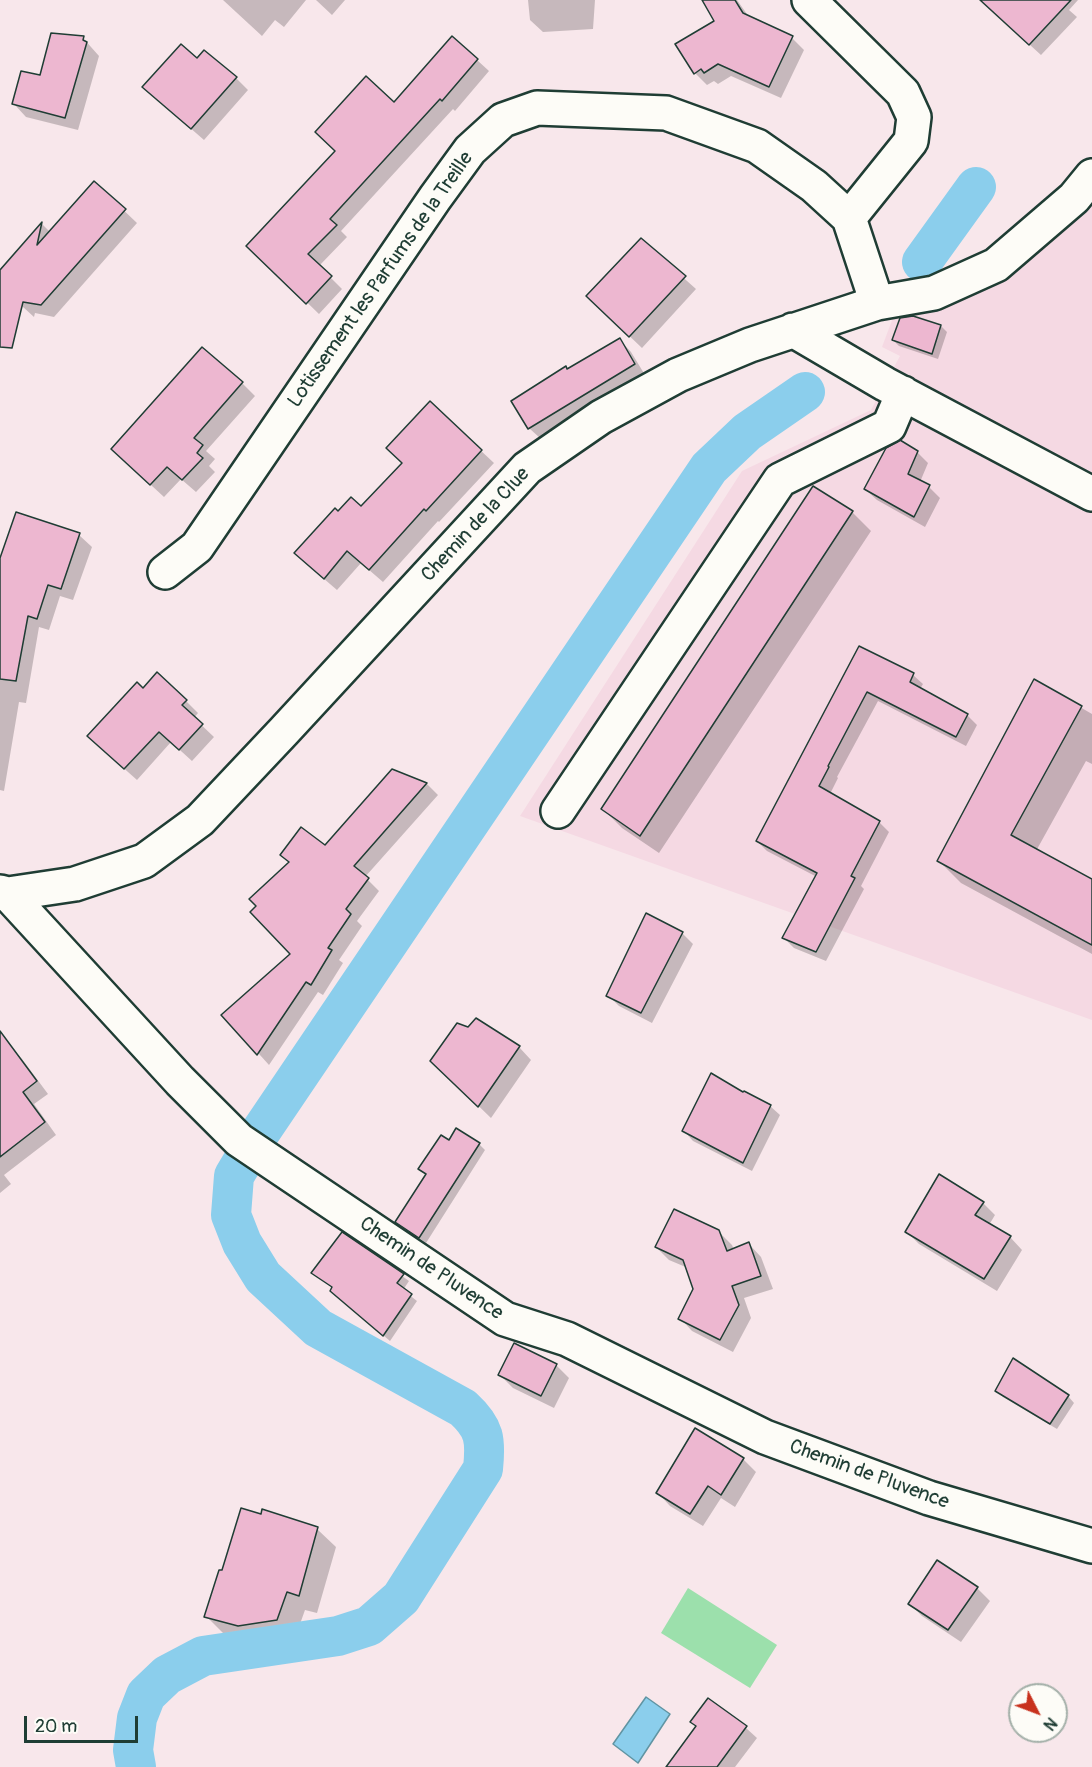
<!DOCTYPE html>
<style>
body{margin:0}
#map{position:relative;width:1092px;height:1767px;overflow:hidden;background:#f8e7eb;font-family:Pangolin,sans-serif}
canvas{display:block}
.north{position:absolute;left:1008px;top:1683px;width:60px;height:60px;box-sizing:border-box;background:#fdfcf7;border:2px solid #a4b0a9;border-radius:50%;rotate:132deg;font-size:16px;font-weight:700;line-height:24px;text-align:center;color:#1f3d34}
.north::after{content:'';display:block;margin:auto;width:21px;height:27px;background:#c8321e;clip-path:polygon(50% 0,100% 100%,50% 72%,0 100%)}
.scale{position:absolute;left:24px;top:1716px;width:114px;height:27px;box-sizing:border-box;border:3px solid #1f3d34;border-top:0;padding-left:8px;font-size:18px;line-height:21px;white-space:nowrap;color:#1f3d34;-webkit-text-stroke:4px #fdfcf7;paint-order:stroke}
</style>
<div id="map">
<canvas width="1092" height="1767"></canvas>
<div class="north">N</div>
<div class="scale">20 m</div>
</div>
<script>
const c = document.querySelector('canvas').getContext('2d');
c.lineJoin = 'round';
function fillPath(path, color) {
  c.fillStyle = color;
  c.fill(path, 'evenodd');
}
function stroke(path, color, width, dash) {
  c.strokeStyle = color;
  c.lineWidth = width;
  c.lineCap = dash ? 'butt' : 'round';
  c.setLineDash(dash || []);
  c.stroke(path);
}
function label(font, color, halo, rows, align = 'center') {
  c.font = font + ' Pangolin,sans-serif';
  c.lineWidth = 4.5;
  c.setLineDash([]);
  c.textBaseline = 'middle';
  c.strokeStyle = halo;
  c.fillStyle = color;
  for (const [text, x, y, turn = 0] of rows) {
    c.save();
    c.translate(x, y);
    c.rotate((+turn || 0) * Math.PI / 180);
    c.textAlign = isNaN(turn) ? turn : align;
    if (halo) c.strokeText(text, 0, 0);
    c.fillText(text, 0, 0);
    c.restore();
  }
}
fillPath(new Path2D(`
 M 1092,194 L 1092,1020 L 520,816 L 742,471 L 871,410 L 900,356 L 882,347 L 897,307 Z`), '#f5d9e3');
fillPath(new Path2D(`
 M 688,1588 L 777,1645 L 750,1688 L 661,1633 Z`), '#9ce0ac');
const water = new Path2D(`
 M 646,1697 L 670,1714 L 638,1763 L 613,1744 Z`);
fillPath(water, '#8bceec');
stroke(water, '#6094a2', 1.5);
fillPath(new Path2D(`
 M 223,0 L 306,0 L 284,27 L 275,20 L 262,36 Z
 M 316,0 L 345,0 L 332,15 Z
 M 528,0 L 595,0 L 593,29 L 543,32 L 530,20 Z
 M 718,0 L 737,0 L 749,17 L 792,38 L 804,50 L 781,98 L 731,76 L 718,84 L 714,81 L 707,85 L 695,73 L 716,22 Z
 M 987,0 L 1078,0 L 1069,10 L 1077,17 L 1041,55 L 995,13 Z
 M 83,38 L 99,56 L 78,130 L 26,117 L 14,104 Z
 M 477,60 L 489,71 L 455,111 L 453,109 L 341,231 L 347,237 L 319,266 L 342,289 L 319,314 L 260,257 L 337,151 L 394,104 Z
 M 236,78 L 248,90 L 204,140 L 157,99 Z
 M 95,183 L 137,223 L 54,317 L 35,313 L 34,317 L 0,286 L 0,272 L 42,224 L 50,232 Z
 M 641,240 L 696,289 L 642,348 L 600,308 Z
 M 913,317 L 941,326 L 947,332 L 938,359 L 899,346 L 893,340 Z
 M 620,340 L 631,352 L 645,375 L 541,439 L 529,428 L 513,402 Z
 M 242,383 L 255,396 L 206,451 L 215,459 L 209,466 L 215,472 L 196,492 L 181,479 L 164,497 L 126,462 Z
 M 430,403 L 494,463 L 439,522 L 438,521 L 383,582 L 361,563 L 337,590 L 309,566 L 338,513 L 361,508 L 404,463 Z
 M 917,452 L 928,463 L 920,482 L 929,487 L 940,498 L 925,527 L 877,500 L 865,489 Z
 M 852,512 L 871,531 L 659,853 L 622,828 L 603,809 Z
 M 79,535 L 92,547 L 73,600 L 60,596 L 49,630 L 39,627 L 26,703 L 19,702 L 4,791 L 0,790 L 0,563 Z
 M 860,648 L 913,675 L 923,684 L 920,689 L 967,715 L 977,725 L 966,746 L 878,701 L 837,777 L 838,778 L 830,794 L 879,822 L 889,832 L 861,886 L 864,889 L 826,961 L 794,948 L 784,938 L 817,877 L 767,851 L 757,841 Z
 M 1035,681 L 1092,714 L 1092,764 L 1086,761 L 1036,851 L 1092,881 L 1092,954 L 961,883 L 939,861 Z
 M 143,690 L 186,701 L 198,713 L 194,718 L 214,737 L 192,761 L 171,742 L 137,780 L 101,748 Z
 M 393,771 L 427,784 L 438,795 L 365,877 L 379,891 L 357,921 L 362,926 L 339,960 L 343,963 L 323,995 L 318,992 L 269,1065 L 224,1015 L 292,954 L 290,863 L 282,855 L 325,847 Z
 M 682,933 L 693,944 L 652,1023 L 619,1006 L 608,995 Z
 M 10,1047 L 22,1059 L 48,1094 L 34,1104 L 56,1135 L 4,1175 L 11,1184 L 0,1193 L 0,1055 Z
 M 519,1047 L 531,1060 L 491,1118 L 432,1061 Z
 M 770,1106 L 780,1115 L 752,1171 L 693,1141 L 684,1131 Z
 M 449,1142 L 479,1144 L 485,1150 L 426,1243 L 397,1222 L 427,1176 L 420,1169 Z
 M 983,1203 L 995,1215 L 989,1225 L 1010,1237 L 1022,1250 L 997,1291 L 919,1244 L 907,1232 Z
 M 719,1232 L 732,1245 L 734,1250 L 749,1244 L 761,1257 L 773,1289 L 744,1298 L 751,1318 L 733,1352 L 692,1331 L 680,1318 L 695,1289 L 688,1268 L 669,1260 L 656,1247 Z
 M 343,1234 L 409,1281 L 403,1290 L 417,1301 L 390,1341 L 338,1297 L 333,1288 L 313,1273 Z
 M 556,1365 L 569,1378 L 554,1408 L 513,1388 L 500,1375 Z
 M 997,1391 L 1068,1396 L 1074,1403 L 1057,1429 L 1003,1397 Z
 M 743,1459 L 756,1472 L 735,1507 L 721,1498 L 703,1526 L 670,1506 L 658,1493 Z
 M 317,1529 L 336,1547 L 317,1613 L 305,1610 L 295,1638 L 257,1644 L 224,1634 L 206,1616 Z
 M 977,1588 L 990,1601 L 961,1642 L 922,1616 L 910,1604 Z
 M 708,1700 L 746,1728 L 757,1738 L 735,1767 L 668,1767 L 697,1727 Z`), '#0003');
stroke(new Path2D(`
 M 922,262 L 976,187
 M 136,1767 L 133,1750 L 137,1718 L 146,1695 L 167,1675 L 203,1656 L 338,1636 L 369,1626 L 401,1598 L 483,1469 C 486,1440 485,1428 463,1408 L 318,1328 L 263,1277 L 242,1243 L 231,1215 L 234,1176 L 259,1134 L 709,468 L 747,432 L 805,392`), '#8bceec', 40);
const building = new Path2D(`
 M 702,0 L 735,0 L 743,13 L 793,36 L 769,87 L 718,64 L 704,73 L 701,69 L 694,74 L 675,44 L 714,21 Z
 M 980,0 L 1071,0 L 1029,45 Z
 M 51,33 L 84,36 L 83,40 L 87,42 L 65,118 L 12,104 L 21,71 L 40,75 Z
 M 452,36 L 478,59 L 442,101 L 440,99 L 330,219 L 337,225 L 308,254 L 332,276 L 306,304 L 246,246 L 335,151 L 315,132 L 366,76 L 394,102 Z
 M 181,44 L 197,58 L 204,50 L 237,77 L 191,129 L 142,87 Z
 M 94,181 L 126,209 L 41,305 L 23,302 L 12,348 L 0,347 L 0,270 L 42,222 L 37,245 Z
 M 641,238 L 686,276 L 629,337 L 586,296 Z
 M 913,316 L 941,325 L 932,354 L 892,340 L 900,318 Z
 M 620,338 L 635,364 L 528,429 L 511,401 L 566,366 L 567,369 Z
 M 202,347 L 243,382 L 194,438 L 203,445 L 197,453 L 203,458 L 182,480 L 167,467 L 150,485 L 111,449 Z
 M 430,401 L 482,450 L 426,511 L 424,509 L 369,570 L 347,551 L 324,579 L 294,553 L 335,508 L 338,511 L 351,497 L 361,506 L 402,463 L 386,448 Z
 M 900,440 L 918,451 L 908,474 L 930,485 L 914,517 L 864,489 L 886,448 Z
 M 813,486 L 853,511 L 640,836 L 601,809 Z
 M 16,512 L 80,533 L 61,589 L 48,585 L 37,619 L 28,616 L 16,681 L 0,679 L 0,558 Z
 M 859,646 L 914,673 L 910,682 L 968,714 L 956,737 L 867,692 L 828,766 L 829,767 L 819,786 L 880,821 L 851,876 L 855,878 L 816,952 L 782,938 L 817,873 L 756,841 Z
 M 157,672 L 187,700 L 182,705 L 203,724 L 179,750 L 159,732 L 124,769 L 87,736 L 137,682 L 143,688 Z
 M 1034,679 L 1082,706 L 1011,835 L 1092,879 L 1092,945 L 937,861 Z
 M 392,769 L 427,783 L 354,866 L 369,878 L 346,909 L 351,914 L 328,948 L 332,950 L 311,985 L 306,982 L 257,1055 L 221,1015 L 290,954 L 250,912 L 256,906 L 249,899 L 289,862 L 280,855 L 301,827 L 325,845 Z
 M 646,913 L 683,932 L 641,1013 L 606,996 Z
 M 476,1018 L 520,1046 L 478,1107 L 430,1061 L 457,1023 L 468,1027 Z
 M 0,1031 L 37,1081 L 23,1092 L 45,1122 L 0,1157 Z
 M 711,1073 L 743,1092 L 744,1091 L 771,1105 L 743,1163 L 682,1131 Z
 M 456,1128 L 480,1143 L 419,1238 L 395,1222 L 426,1174 L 418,1169 L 441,1135 L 449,1140 Z
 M 939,1174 L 984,1202 L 975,1215 L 1011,1236 L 984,1279 L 905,1232 Z
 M 674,1209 L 719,1230 L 727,1251 L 749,1242 L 761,1276 L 732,1286 L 739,1305 L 720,1340 L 678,1319 L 693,1289 L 683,1260 L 655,1247 Z
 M 342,1232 L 404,1274 L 397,1283 L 412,1294 L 383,1336 L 330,1291 L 332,1287 L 311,1273 Z
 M 514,1343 L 557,1364 L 541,1396 L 498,1375 Z
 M 1013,1358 L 1069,1395 L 1050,1424 L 995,1391 Z
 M 695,1428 L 744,1458 L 721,1495 L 708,1486 L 690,1514 L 656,1493 Z
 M 241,1508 L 261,1514 L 262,1509 L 318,1527 L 299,1596 L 287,1592 L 277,1620 L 238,1626 L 204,1617 L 219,1570 L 222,1570 Z
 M 937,1560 L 978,1587 L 948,1630 L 908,1604 Z
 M 708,1698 L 747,1726 L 717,1767 L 666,1767 L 696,1726 L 690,1722 Z`);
fillPath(building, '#edb7d0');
stroke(building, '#1f3d34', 1.5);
const minor = new Path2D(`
 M 809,0 L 903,93 L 914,117 L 911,141 L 849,218
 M 793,330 L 885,384 L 1092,494
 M 165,572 L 197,547 L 435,198 L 470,150 L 503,120 L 537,108 L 666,113 L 757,146 L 814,186 L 849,218 L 877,303
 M 558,811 L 780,480 L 889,426 L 903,393
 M 0,892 L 8,894 L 180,1081 L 239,1140 L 505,1319 L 567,1339 L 765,1437 L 929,1498 L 1092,1546
 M 8,894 L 75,884 L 144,861 L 200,820 L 284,731 L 527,468 L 601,417 L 678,375 L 750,345 L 877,303 L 934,293 L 996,265 L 1074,198 L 1092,176`);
stroke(minor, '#1f3d34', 38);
stroke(minor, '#fdfcf7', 33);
label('20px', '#1f3d34', '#fdfcf7', [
 ["Lotissement les Parfums de la Treille",381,280,-55],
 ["Chemin de la Clue",476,525,-47],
 ["Chemin de Pluvence",431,1269,34],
 ["Chemin de Pluvence",869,1475,20]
]);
</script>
